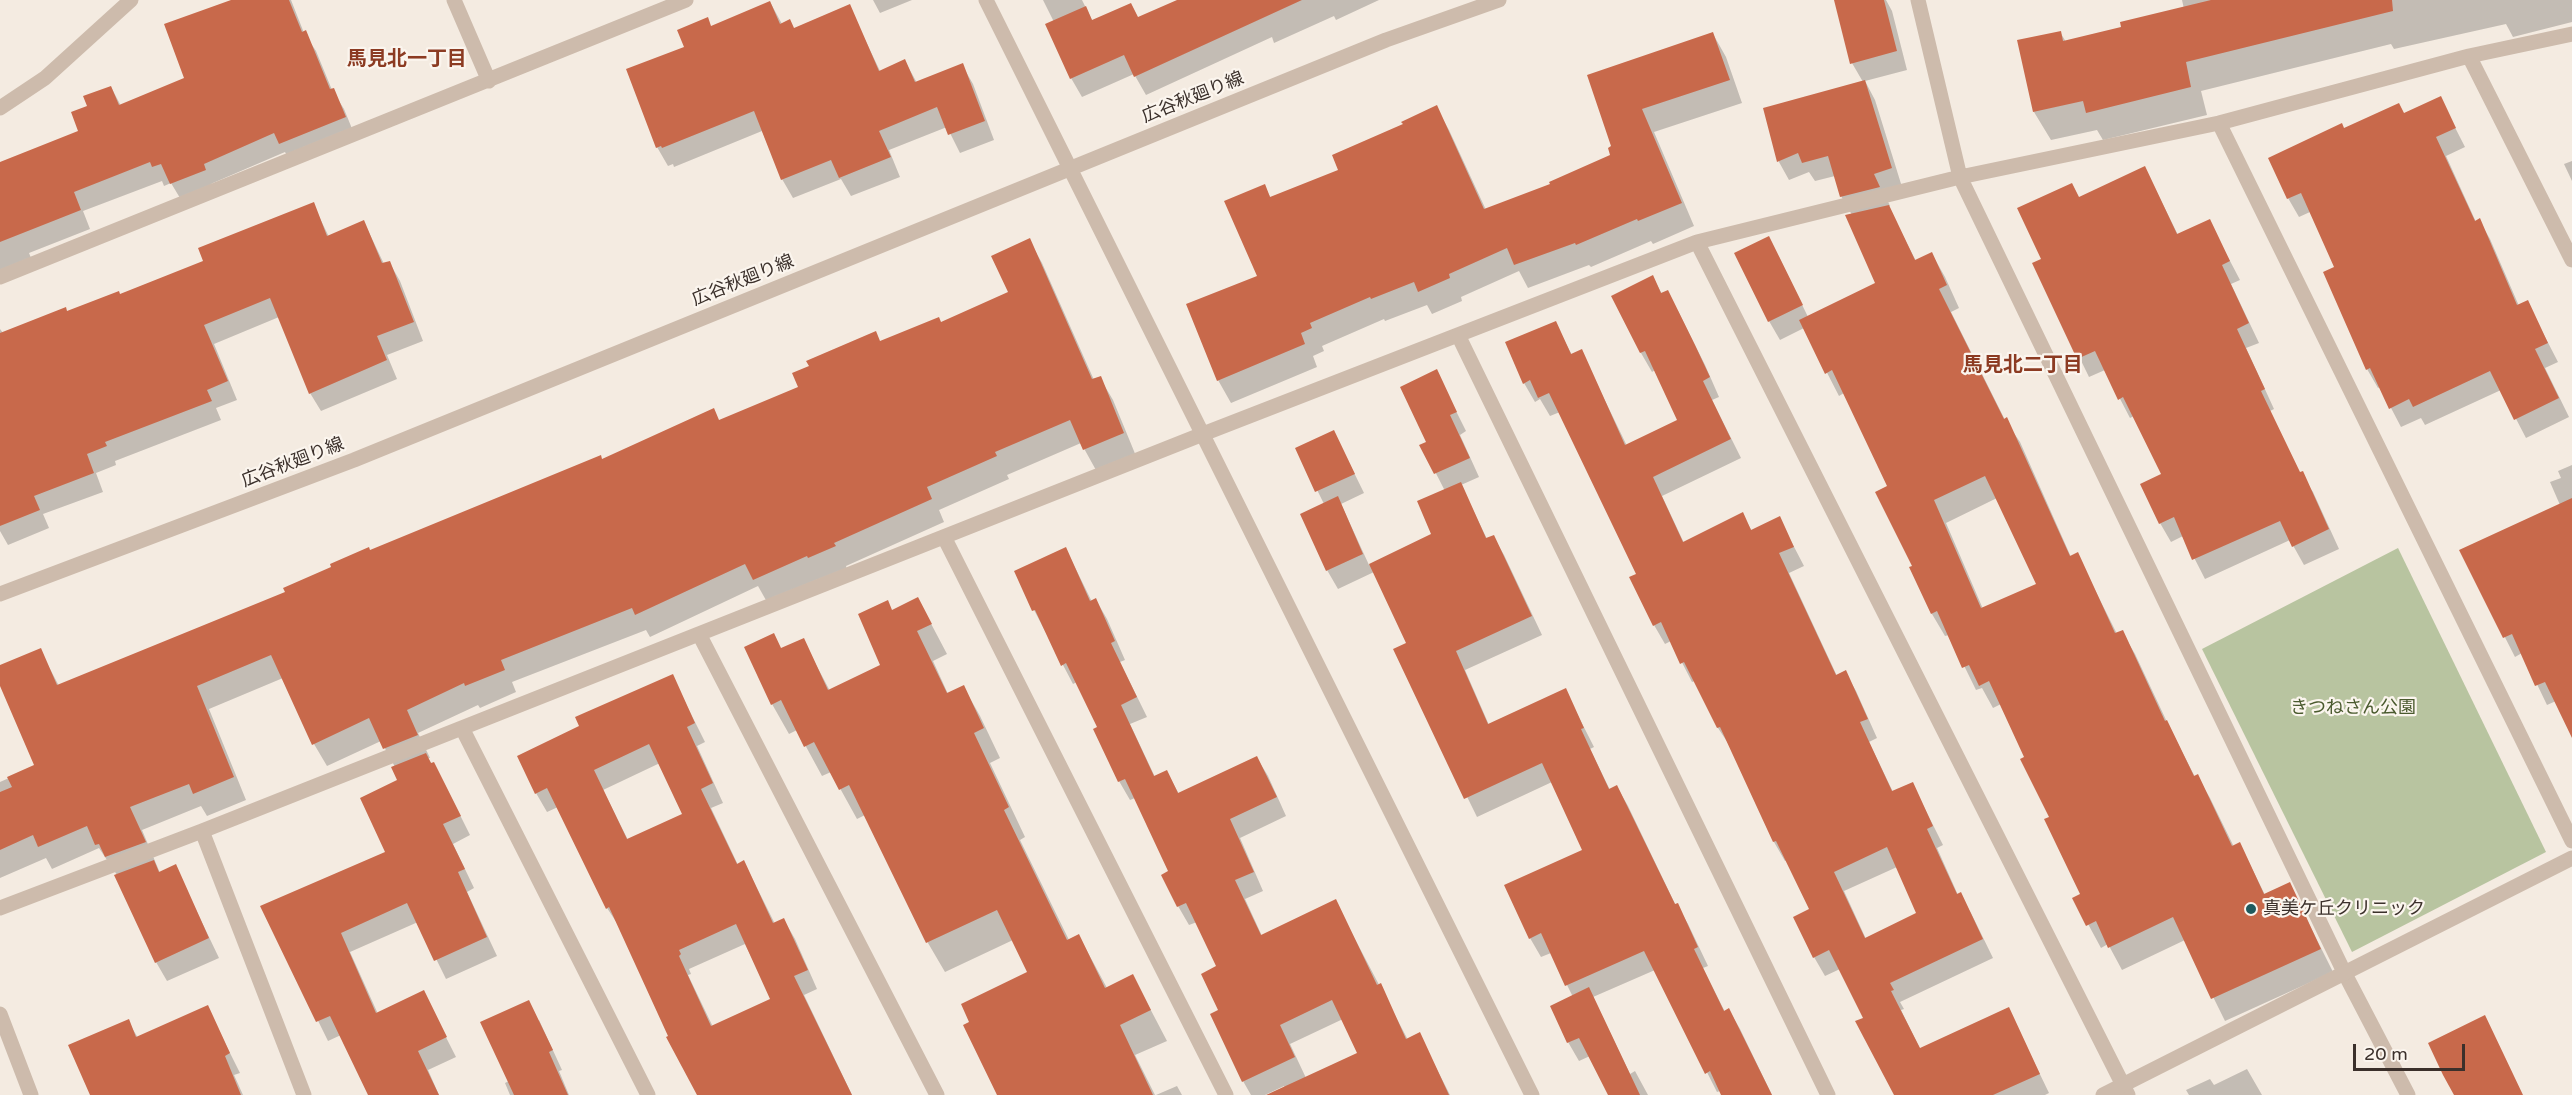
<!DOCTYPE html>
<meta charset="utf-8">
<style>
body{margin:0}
#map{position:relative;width:2572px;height:1095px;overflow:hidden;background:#f4ebe1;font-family:"Varela Round",sans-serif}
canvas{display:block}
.scale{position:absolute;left:2353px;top:1044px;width:112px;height:27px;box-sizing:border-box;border:3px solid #3b302b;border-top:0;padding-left:8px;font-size:18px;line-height:21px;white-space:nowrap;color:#3b302b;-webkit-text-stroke:4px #fbf5ee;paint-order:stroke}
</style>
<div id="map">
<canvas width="2572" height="1095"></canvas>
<div class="scale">20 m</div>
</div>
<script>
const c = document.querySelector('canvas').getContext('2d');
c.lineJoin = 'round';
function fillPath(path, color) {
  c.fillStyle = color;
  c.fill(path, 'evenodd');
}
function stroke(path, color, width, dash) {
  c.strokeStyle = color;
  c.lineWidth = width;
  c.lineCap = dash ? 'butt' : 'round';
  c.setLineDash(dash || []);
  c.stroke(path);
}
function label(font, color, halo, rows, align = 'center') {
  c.font = font + ' "Varela Round","Noto Sans JP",sans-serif';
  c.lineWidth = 4.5;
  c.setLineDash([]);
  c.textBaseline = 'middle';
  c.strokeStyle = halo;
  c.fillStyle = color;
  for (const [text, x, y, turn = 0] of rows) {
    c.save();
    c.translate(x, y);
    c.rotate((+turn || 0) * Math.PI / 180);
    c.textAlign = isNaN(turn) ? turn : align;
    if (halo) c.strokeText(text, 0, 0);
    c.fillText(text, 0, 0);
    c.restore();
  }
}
fillPath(new Path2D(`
 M 2398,548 L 2546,852 L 2352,952 L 2202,649 Z`), '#b8c4a0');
fillPath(new Path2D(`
 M 235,0 L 291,0 L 304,33 L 316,51 L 332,90 L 344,109 L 355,136 L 291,163 L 285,152 L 213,183 L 183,203 L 171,183 L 164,186 L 162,181 L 83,211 L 90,229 L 29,253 L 31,258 L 0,270 L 0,168 L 80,132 L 89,107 L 111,87 L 121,106 L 186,79 Z
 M 873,0 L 912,0 L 880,13 Z
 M 1043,0 L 1082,0 L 1093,22 L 1138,18 L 1182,0 L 1379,0 L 1336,20 L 1334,16 L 1274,43 L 1272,37 L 1146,95 L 1134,74 L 1082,97 L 1071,78 L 1054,22 Z
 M 1850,0 L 1886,0 L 1892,11 L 1907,70 L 1865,81 L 1875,100 L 1902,187 L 1884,193 L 1890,206 L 1888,206 L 1916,261 L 1932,254 L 1945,277 L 1959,308 L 1951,312 L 2005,420 L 2020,442 L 2071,557 L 2077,554 L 2117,634 L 2122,632 L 2135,654 L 2167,722 L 2195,777 L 2197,776 L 2210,798 L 2234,847 L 2240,844 L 2265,895 L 2289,884 L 2333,972 L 2225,1021 L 2185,940 L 2122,970 L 2108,944 L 2101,948 L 2074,898 L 2082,895 L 2026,757 L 2001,704 L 1993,708 L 1982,688 L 1976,690 L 1949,635 L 1945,636 L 1932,614 L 1911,568 L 1914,567 L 1889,487 L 1844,393 L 1839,396 L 1804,328 L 1780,340 L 1769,321 L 1779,257 L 1808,317 L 1877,284 L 1852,215 L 1841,196 L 1835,176 L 1815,181 L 1809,172 L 1789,180 L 1779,162 L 1765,109 L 1863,82 L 1852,63 ZM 1997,498 L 2038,585 L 1983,609 L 1946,523 Z
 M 2182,0 L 2572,0 L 2572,22 L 2513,37 L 2506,24 L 2394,49 L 2391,44 L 2201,91 L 2207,115 L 2103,140 L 2097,130 L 2051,140 L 2034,112 L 2060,32 L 2066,42 L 2123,28 L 2184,9 Z
 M 770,2 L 782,24 L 794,30 L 849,6 L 880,71 L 905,61 L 917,83 L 962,65 L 973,84 L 994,140 L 960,153 L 947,127 L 889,150 L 900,177 L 851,196 L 841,179 L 793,198 L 782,179 L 762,131 L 674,167 L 673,164 L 668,166 L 657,147 L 686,48 L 712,27 Z
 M 1713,34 L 1726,57 L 1742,103 L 1654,132 L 1694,226 L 1653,244 L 1651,241 L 1591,267 L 1589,265 L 1528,288 L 1519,271 L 1461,297 L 1462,301 L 1432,314 L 1427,305 L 1385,321 L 1384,319 L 1322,346 L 1324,351 L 1313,356 L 1317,367 L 1231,403 L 1218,380 L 1259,277 L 1264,186 L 1271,198 L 1340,171 L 1405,125 L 1436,107 L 1449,130 L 1486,210 L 1552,185 L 1612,156 L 1613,147 L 1589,76 Z
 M 2440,98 L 2465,147 L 2446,156 L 2476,222 L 2479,220 L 2490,239 L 2519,306 L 2527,302 L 2558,362 L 2545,368 L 2569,417 L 2526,438 L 2501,390 L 2425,425 L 2421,418 L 2401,427 L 2380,387 L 2378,388 L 2367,369 L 2336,268 L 2310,212 L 2299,217 L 2288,198 L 2344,130 L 2404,115 Z
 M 2572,161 L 2572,181 L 2564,164 Z
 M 2145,168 L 2178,235 L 2209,221 L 2240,280 L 2231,284 L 2259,343 L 2246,348 L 2274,409 L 2270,411 L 2300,474 L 2313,492 L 2339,549 L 2304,565 L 2290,540 L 2205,579 L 2183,536 L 2171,542 L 2160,523 L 2163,474 L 2134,416 L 2130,418 L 2105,370 L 2089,377 L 2034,264 L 2043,259 L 2080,198 Z
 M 313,204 L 329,237 L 364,222 L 384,264 L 389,262 L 400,281 L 423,341 L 387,355 L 397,379 L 321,411 L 310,393 L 279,317 L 214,344 L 237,400 L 216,408 L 221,420 L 115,461 L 116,465 L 96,473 L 103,492 L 43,514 L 49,528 L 8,545 L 0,531 L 0,329 L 3,333 L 119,295 L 205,261 Z
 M 1029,240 L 1042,263 L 1094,380 L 1100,378 L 1113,400 L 1136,456 L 1097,472 L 1081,443 L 1007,475 L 1009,479 L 939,510 L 944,522 L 846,566 L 847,569 L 822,580 L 821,578 L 767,602 L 758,586 L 650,637 L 646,630 L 512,682 L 516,692 L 480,708 L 478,705 L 418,733 L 430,758 L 428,758 L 444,783 L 470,835 L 453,844 L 474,888 L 467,892 L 497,956 L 446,979 L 418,922 L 350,952 L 378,1014 L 423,992 L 456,1057 L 428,1070 L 439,1095 L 372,1095 L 341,1035 L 328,1041 L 262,907 L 387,852 L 399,781 L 395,767 L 381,741 L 327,766 L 314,744 L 283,678 L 209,709 L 246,800 L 207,816 L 201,806 L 142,830 L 160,873 L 175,866 L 219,958 L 167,981 L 156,962 L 117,875 L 99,848 L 52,869 L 46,858 L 0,878 L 0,782 L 36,766 L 0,682 L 0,667 L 40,650 L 59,686 L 287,593 L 370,552 L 602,461 L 719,421 L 800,388 L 881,342 L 941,323 L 1010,293 Z
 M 1653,277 L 1662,294 L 1678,311 L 1705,365 L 1719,397 L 1712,400 L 1741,458 L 1662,496 L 1684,543 L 1742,514 L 1752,531 L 1779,518 L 1804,566 L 1789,573 L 1837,676 L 1845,672 L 1856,691 L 1877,738 L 1869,742 L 1893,792 L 1912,783 L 1943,845 L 1937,848 L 1958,895 L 1960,894 L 1971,913 L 1993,958 L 1900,1002 L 1904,1009 L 1901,1010 L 1920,1049 L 2008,1008 L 2049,1093 L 2045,1095 L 1895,1095 L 1865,1018 L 1840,969 L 1825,976 L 1814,957 L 1811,910 L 1787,860 L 1785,861 L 1774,842 L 1730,746 L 1718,728 L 1695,681 L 1692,682 L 1671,641 L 1665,644 L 1654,625 L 1638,575 L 1560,412 L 1550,416 L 1540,399 L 1535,402 L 1524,383 L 1555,322 L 1572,355 L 1581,351 L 1627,446 L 1679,421 L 1655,370 L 1652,372 L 1641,353 L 1613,296 ZM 1897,867 L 1918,914 L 1866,939 L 1844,891 Z
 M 1436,371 L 1466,431 L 1460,435 L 1479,477 L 1461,485 L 1487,539 L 1493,536 L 1504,555 L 1542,635 L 1465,670 L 1489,725 L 1565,690 L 1594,747 L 1590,749 L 1610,790 L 1617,787 L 1628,806 L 1676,906 L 1677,905 L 1688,924 L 1708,966 L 1703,968 L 1725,1012 L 1729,1010 L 1740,1029 L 1772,1095 L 1722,1095 L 1720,1091 L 1717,1092 L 1655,970 L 1593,997 L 1630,1074 L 1635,1071 L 1648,1095 L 1609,1095 L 1590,1056 L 1579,1061 L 1568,1042 L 1573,997 L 1551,953 L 1541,957 L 1530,938 L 1584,850 L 1552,782 L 1477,817 L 1395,650 L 1408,644 L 1374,572 L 1338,589 L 1327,570 L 1324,504 L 1297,449 L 1334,432 L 1364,493 L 1341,504 L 1369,565 L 1433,535 L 1445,491 L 1422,446 L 1428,443 Z
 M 2572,465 L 2572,735 L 2556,701 L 2547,705 L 2522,653 L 2515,657 L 2461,551 L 2560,505 L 2550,482 L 2561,478 L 2558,471 Z
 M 1066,549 L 1092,602 L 1096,600 L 1107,619 L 1125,660 L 1120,662 L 1147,717 L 1130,724 L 1155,777 L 1167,772 L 1179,794 L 1257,758 L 1268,776 L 1286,816 L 1240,838 L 1263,891 L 1245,899 L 1262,936 L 1335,901 L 1408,1040 L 1419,1034 L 1450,1095 L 1288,1095 L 1284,1086 L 1265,1095 L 1251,1095 L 1243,1081 L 1220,1011 L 1218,967 L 1197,922 L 1189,925 L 1178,906 L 1170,872 L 1135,798 L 1130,800 L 1119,781 L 1099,727 L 1077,682 L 1073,684 L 1034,610 ZM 1343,1019 L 1359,1053 L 1306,1078 L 1290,1044 Z
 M 918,599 L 947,654 L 933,661 L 948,694 L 963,686 L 980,716 L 1000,758 L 990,763 L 1025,837 L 1020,840 L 1069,940 L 1079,936 L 1107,988 L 1133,976 L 1167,1041 L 1135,1055 L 1155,1095 L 1001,1095 L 1029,973 L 1013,940 L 945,972 L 928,943 L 865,815 L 857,819 L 831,772 L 822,776 L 797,730 L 789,734 L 772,704 L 782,650 L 803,640 L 830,691 L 882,666 L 892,611 Z
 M 672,676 L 705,742 L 697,746 L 723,803 L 711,808 L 738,865 L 744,862 L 775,924 L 784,920 L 795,939 L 817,989 L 804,995 L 852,1095 L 698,1095 L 619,926 L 607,908 L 558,807 L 547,812 L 536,793 L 581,727 ZM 660,763 L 684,814 L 628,840 L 603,790 ZM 745,944 L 772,999 L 713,1027 L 688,975 L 691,974 L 689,969 Z
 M 207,1007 L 240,1073 L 234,1075 L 243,1095 L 91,1095 L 128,1021 L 138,1038 Z
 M 539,1020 L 562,1070 L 559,1071 L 569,1095 L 510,1095 L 505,1083 L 509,1081 Z
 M 2247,1069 L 2262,1095 L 2189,1095 L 2186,1090 L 2210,1079 L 2214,1085 Z
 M 1177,1086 L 1182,1095 L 1156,1095 Z`), '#0003');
fillPath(new Path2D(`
 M 231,0 L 289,0 L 302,32 L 306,30 L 330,89 L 334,88 L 346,117 L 279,144 L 274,133 L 204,164 L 206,170 L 170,184 L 161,164 L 152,167 L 150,162 L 74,192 L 81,210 L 0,242 L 0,162 L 78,131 L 71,112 L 87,106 L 83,96 L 111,86 L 119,105 L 184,78 L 164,24 Z
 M 1177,0 L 1302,0 L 1134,77 L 1124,55 L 1070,79 L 1045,24 L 1086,6 L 1092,20 L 1131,3 L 1138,17 Z
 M 1834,0 L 1884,0 L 1897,51 L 1850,64 Z
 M 2211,0 L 2392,0 L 2393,11 L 2186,62 L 2191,87 L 2086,113 L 2083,101 L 2033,112 L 2017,40 L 2061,31 L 2063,41 L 2121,27 L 2120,22 Z
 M 770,1 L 780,24 L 790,19 L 794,28 L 850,4 L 879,71 L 905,59 L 915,82 L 963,63 L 985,121 L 948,135 L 937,107 L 879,131 L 891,157 L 839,178 L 831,160 L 781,180 L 754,111 L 662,148 L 661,146 L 656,148 L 626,69 L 684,47 L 677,30 L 708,17 L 711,26 Z
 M 1713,32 L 1730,80 L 1642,109 L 1682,203 L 1638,221 L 1637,219 L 1576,245 L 1575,243 L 1514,265 L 1507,248 L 1449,274 L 1450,278 L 1418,292 L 1414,282 L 1371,299 L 1370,297 L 1310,323 L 1312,328 L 1301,333 L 1305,344 L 1217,381 L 1186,304 L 1257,276 L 1224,201 L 1265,184 L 1270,197 L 1338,170 L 1332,155 L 1403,124 L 1401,122 L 1437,105 L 1484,209 L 1550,184 L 1549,182 L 1610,155 L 1608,148 L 1611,146 L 1587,75 Z
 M 1865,80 L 1892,168 L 1874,174 L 1880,187 L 1840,197 L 1828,156 L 1802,163 L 1798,153 L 1777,162 L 1763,108 Z
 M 2441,96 L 2456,128 L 2436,137 L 2475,221 L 2480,218 L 2517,305 L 2528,300 L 2548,343 L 2535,349 L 2559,398 L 2514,420 L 2490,371 L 2413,407 L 2409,399 L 2389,409 L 2370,368 L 2366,370 L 2323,272 L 2334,267 L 2301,193 L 2287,199 L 2268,158 L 2342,123 L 2344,128 L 2399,103 L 2404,113 Z
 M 2145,166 L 2177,234 L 2210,219 L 2230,261 L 2222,265 L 2249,323 L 2237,329 L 2265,389 L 2261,391 L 2300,472 L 2303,471 L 2329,529 L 2292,547 L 2280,521 L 2192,560 L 2174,517 L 2159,524 L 2140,484 L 2161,474 L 2123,397 L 2118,400 L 2095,351 L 2077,359 L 2032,263 L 2041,259 L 2017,208 L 2072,183 L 2079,197 Z
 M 314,202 L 327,236 L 364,220 L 382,263 L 390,261 L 414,322 L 377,336 L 387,360 L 309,394 L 270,298 L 204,325 L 228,381 L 207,390 L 212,401 L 105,442 L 107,446 L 87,454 L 94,473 L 34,496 L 40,510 L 0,526 L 0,333 L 66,307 L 67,311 L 119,291 L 120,294 L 203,261 L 198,248 Z
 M 1889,205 L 1915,260 L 1932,252 L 1947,285 L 1939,289 L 2004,419 L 2007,417 L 2070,556 L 2078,552 L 2115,633 L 2123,630 L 2165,721 L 2167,720 L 2194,776 L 2198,774 L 2232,846 L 2240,842 L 2264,894 L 2290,882 L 2321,949 L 2211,999 L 2173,917 L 2108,948 L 2096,921 L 2086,926 L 2072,898 L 2080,894 L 2044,819 L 2049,817 L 2020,759 L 2024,757 L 1989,681 L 1979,686 L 1969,665 L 1962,668 L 1937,611 L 1931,614 L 1909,567 L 1912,566 L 1875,492 L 1887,486 L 1832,370 L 1825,374 L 1799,320 L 1875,283 L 1845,215 ZM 1985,476 L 2036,584 L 1981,608 L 1934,500 Z
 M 1769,236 L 1803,305 L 1768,322 L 1734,253 Z
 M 1030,238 L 1092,379 L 1101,376 L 1124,433 L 1083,450 L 1070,420 L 995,452 L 997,456 L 927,487 L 932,499 L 834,543 L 836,546 L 808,558 L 807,556 L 753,580 L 745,564 L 635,615 L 632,608 L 501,660 L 505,670 L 465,686 L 464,683 L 407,710 L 418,735 L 383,749 L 369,718 L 312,745 L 271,655 L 197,686 L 234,777 L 193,794 L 189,784 L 130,807 L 146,842 L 105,857 L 99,844 L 95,845 L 87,826 L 38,847 L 33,835 L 0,850 L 0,792 L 12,787 L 7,777 L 34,765 L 0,686 L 0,665 L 41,648 L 57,685 L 285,592 L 283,588 L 331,567 L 330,564 L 369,547 L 370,550 L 601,455 L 602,459 L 714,408 L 719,420 L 798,387 L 792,373 L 809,366 L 806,361 L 876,331 L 880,341 L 939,317 L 941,322 L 1008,292 L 991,256 Z
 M 1653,275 L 1661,293 L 1668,290 L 1695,345 L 1710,377 L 1703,381 L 1731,439 L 1653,477 L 1683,542 L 1743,512 L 1751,530 L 1780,516 L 1794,547 L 1779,553 L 1836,675 L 1846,670 L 1868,719 L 1860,722 L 1892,791 L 1913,782 L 1933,826 L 1927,829 L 1957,894 L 1961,892 L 1983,939 L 1890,983 L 1894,990 L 1891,991 L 1920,1048 L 2009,1007 L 2040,1074 L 1993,1095 L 1894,1095 L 1855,1021 L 1863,1018 L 1829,950 L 1813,958 L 1793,917 L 1809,909 L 1776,841 L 1773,842 L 1720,727 L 1717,728 L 1684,662 L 1680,664 L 1661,622 L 1653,626 L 1629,577 L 1636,574 L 1549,393 L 1538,398 L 1530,380 L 1523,384 L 1505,342 L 1556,321 L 1571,354 L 1582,349 L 1625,445 L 1677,420 L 1645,351 L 1640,353 L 1611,296 ZM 1887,847 L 1916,913 L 1865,938 L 1834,872 Z
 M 1437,369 L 1457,412 L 1450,415 L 1470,458 L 1434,474 L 1419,445 L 1426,442 L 1400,387 Z
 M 1334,430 L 1355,474 L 1315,492 L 1295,448 Z
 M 1461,482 L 1486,538 L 1494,535 L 1532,616 L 1456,651 L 1488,724 L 1566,688 L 1584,728 L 1581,729 L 1609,789 L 1617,785 L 1675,904 L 1678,903 L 1698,947 L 1694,949 L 1724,1011 L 1729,1008 L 1772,1095 L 1721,1095 L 1710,1071 L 1705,1074 L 1644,951 L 1565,986 L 1541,933 L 1529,939 L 1504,885 L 1582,850 L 1542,763 L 1464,799 L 1393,649 L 1406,643 L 1369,564 L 1431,534 L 1417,501 Z
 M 1338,496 L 1363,554 L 1326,571 L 1300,514 Z
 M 2572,498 L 2572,738 L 2545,682 L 2535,686 L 2512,634 L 2503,638 L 2459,550 Z
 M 1066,547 L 1090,601 L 1096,598 L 1115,641 L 1111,643 L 1137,697 L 1121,705 L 1154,776 L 1167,770 L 1178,793 L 1257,756 L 1277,797 L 1230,819 L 1254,872 L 1235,880 L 1261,935 L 1336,899 L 1377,985 L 1381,983 L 1406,1039 L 1420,1032 L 1449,1095 L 1266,1095 L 1357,1053 L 1332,1000 L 1280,1025 L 1295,1057 L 1242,1082 L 1210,1014 L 1218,1010 L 1201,974 L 1216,966 L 1186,903 L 1177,907 L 1161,875 L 1168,871 L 1125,779 L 1118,782 L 1093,729 L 1097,727 L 1066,663 L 1061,666 L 1035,610 L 1032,611 L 1014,571 Z
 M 918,597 L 932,624 L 917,631 L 947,693 L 964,685 L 984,728 L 974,733 L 1009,807 L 1004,810 L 1067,940 L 1079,934 L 1105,988 L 1133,974 L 1151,1010 L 1120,1025 L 1153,1095 L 997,1095 L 963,1025 L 969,1022 L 961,1004 L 1027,972 L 997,910 L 926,943 L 849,785 L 839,790 L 814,742 L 804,747 L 781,700 L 771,705 L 744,647 L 774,633 L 781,648 L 804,638 L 828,690 L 880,665 L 858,614 L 888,600 L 892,610 Z
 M 673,674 L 695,723 L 687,727 L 713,783 L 701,789 L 737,864 L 744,860 L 773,923 L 784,918 L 808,970 L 794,976 L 852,1095 L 697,1095 L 666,1037 L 668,1036 L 609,907 L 606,909 L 547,788 L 535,794 L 517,756 L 579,726 L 575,717 ZM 649,744 L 682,814 L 627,839 L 594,770 ZM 736,924 L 770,999 L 711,1026 L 679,956 L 681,954 L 679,950 Z
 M 426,753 L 431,763 L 434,762 L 461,816 L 443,824 L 465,869 L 458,872 L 487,937 L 434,961 L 407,903 L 341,933 L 376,1013 L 424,990 L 447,1037 L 418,1051 L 439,1095 L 368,1095 L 330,1016 L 316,1022 L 260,906 L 385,852 L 360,798 L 397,780 L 391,767 Z
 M 154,860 L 159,872 L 176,864 L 209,938 L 155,963 L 114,875 Z
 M 1589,987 L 1640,1095 L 1608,1095 L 1579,1038 L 1567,1043 L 1550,1006 Z
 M 529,1000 L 553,1050 L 549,1052 L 568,1095 L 514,1095 L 480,1022 Z
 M 208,1005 L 230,1053 L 225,1056 L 241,1095 L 90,1095 L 68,1045 L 129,1019 L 136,1037 Z
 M 2485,1015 L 2523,1095 L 2454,1095 L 2443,1075 L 2428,1043 Z`), '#c8694b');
stroke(new Path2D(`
 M 454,0 L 489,81
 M 1918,0 L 1960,177 L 2345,974 L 2408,1095
 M 2469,56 L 2572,260
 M 0,108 L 45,78 L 131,0
 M 2219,123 L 2572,841
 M 1697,242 L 2128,1095
 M 0,277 L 686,0
 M 1459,337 L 1828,1095
 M 944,537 L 1226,1095
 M 699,634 L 937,1095
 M 462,728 L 648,1095
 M 202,831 L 304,1095
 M 0,908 L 202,831 L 1203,434 L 1697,242 L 1960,177 L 2219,123 L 2469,56 L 2572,34
 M 0,1014 L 31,1095`), '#cdbbac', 15);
stroke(new Path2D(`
 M 986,0 L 1532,1095
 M 0,594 L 354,460 L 1386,40 L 1499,0
 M 2103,1095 L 2572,858`), '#cdbbac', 15);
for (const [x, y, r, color] of [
 [2251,909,6,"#1f5a5e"]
]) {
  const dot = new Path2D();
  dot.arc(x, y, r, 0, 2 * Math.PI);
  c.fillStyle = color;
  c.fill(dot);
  stroke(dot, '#fbf5ee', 2);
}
label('18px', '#3b302b', '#fbf5ee', [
 ["広谷秋廻り線",1193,98,-22],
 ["広谷秋廻り線",743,281,-22],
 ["広谷秋廻り線",293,463,-21]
]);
label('18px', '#4a5a2e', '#fbf5ee', [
 ["きつねさん公園",2353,708]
]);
label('18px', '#3b302b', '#fbf5ee', [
 ["真美ケ丘クリニック",2263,909]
], 'left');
label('bold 20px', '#8c3b22', '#fbf5ee', [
 ["馬見北一丁目",407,60],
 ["馬見北二丁目",2023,366]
]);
</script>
